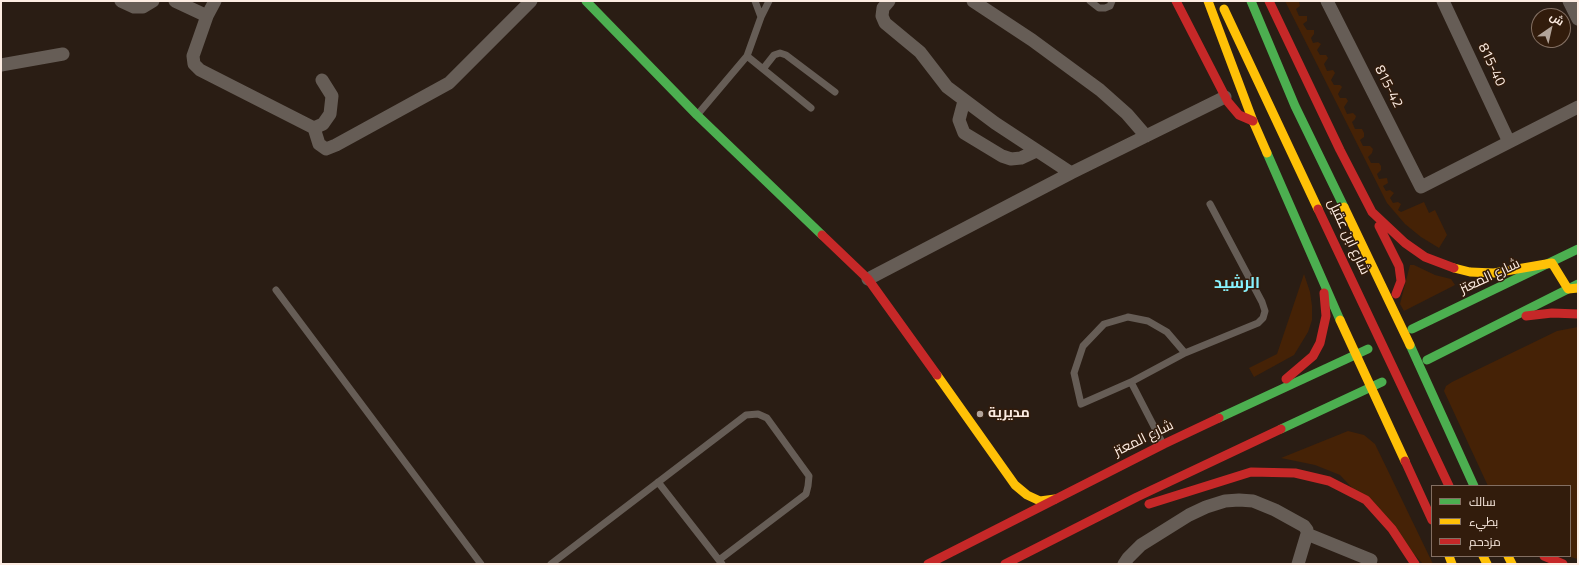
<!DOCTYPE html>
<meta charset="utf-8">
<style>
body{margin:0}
#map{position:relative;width:1579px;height:565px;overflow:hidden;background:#2a1d14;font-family:"Titillium Web",Cairo,sans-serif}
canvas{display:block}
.frame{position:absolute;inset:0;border:2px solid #fcece2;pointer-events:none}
.legend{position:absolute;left:1431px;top:485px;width:140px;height:72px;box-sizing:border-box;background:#321c0c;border:1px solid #836f62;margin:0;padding:5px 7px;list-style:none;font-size:12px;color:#fcece2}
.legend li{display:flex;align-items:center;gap:8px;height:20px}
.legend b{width:20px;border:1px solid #836f62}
.north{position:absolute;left:1531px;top:8px;width:40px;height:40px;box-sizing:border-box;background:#321c0c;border:1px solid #836f62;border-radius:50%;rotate:34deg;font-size:11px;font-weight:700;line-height:16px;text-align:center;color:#fcece2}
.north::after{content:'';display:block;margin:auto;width:14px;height:18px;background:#b2a49a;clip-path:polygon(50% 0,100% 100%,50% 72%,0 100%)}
</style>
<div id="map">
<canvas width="1579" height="565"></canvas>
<div class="frame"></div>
<ul class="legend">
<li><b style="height:5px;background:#4caf50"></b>سالك</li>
<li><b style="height:5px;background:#ffc107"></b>بطيء</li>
<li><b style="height:5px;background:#c62828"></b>مزدحم</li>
</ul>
<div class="north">ش</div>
</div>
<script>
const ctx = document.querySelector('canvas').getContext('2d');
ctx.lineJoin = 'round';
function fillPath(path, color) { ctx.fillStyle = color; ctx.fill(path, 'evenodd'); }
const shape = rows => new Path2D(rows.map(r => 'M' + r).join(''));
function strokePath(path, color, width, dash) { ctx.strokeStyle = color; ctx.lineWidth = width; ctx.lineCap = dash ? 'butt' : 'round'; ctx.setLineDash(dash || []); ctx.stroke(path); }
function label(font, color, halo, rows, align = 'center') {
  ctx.font = font + ' "Titillium Web",Cairo,sans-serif'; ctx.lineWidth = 3; ctx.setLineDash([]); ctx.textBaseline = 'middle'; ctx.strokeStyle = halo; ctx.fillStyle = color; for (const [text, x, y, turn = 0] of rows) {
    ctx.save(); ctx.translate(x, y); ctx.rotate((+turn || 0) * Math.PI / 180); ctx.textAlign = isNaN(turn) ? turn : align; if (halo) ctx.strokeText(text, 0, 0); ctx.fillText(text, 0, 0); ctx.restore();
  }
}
const green = shape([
 [1285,1,1299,2,1300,6,1296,9,1299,16,1307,16,1307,21,1303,24,1307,30,1314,30,1314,34,1311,38,1313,43,1318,42,1321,44,1317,50,1320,55,1326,55,1328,58,1324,64,1327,71,1333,70,1335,73,1331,80,1334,85,1340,85,1342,87,1338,94,1340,98,1346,98,1348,101,1344,107,1347,114,1353,113,1356,116,1355,119,1352,122,1355,129,1362,129,1364,133,1364,137,1360,140,1363,146,1370,146,1373,149,1372,153,1368,157,1371,163,1379,163,1381,166,1381,170,1377,174,1379,179,1387,178,1388,183,1383,186,1386,191,1390,190,1394,193,1390,198,1393,203,1398,202,1401,204,1398,210,1401,212,1424,202,1429,213,1435,210,1447,235,1439,248,1421,237,1405,224,1387,203],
 [1410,265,1414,265,1435,275,1451,279,1455,285,1404,311,1400,304],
 [1304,274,1310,292,1312,306,1312,320,1308,332,1294,355,1254,377,1249,368,1277,354],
 [1578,327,1578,559,1566,556,1570,556,1570,486,1488,486,1444,391,1446,386,1452,382,1557,331],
 [1348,431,1364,435,1375,444,1433,564,1423,564,1340,475,1315,465,1281,458]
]);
const lane = shape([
 [1090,1,1099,8,1105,8,1110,6,1112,1],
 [761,17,769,1],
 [747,56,811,108],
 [763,69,774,55,780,53,786,55,835,92],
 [698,114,747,56,761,17,755,1],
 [276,290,481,564],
 [1128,317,1148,321,1167,332,1185,353,1131,382,1081,404,1074,373,1083,346,1104,324,1128,317],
 [1185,353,1258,323,1263,318,1265,311,1262,302,1210,204],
 [1131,382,1162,442],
 [658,482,722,564],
 [551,564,746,415,758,414,767,418,809,476,808,486,806,494,719,560]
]);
const street = shape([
 [121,1,134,7,143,7,153,1],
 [175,1,207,16],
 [215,1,207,16,193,56,194,64,200,70,314,128,323,124,330,114,332,96,322,80],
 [889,1,883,8,882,16,885,23,920,52,947,87,995,123,1071,173],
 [973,1,1032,40,1100,90,1127,114,1146,136],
 [1327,1,1421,187,1578,107],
 [1443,1,1509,142],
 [1569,1,1578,19],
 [1,65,63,54],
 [964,101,959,120,964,133,1002,156,1011,159,1021,158,1036,151],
 [314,128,319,144,326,149,336,145,449,83,531,1],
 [868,279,1071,173,1225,97],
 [1307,534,1371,560],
 [1124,564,1128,558,1141,545,1189,515,1206,507,1225,501,1239,500,1253,501,1275,510,1304,526,1307,530,1307,534,1298,564]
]);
const fast = shape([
 [586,1,697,115,822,235],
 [1251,1,1295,106,1344,207],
 [1267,153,1340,320],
 [1412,329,1578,249],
 [1410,345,1474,486],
 [1427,360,1578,284],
 [1219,418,1368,349],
 [1281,429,1382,382]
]);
const slow = shape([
 [1208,1,1253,121,1267,153],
 [1224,9,1318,209],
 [1344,207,1410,345],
 [1454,268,1470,272,1494,273,1552,263,1568,289,1578,288],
 [1340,320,1405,461],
 [937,375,1015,485,1027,495,1040,501,1055,499],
 [1449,556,1452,564],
 [1483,556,1487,564],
 [1508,556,1512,564]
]);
const jam = shape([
 [1176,1,1228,102,1239,115,1253,121],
 [1269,1,1340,150,1372,212,1405,243,1425,257,1454,268],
 [1318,209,1449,486],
 [1379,226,1399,266,1401,281,1396,294],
 [822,235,868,279,937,375],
 [1526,316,1552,313,1578,314],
 [1286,379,1313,356,1320,343,1326,316,1324,293],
 [1405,461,1432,520],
 [1149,504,1251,472,1295,473,1329,481,1366,500,1392,529,1415,564],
 [1544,556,1563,564],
 [928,564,1164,444,1219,418],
 [1005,564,1137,497,1281,429]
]);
const markers = [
 [980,414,4,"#b2a49a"]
];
const streetNames = [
 ["815-40",1491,65,65],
 ["815-42",1388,87,63],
 ["شارع ابن عقيل",1348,237,65],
 ["شارع المعتز",1490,277,-25],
 ["شارع المعتز",1144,439,-26]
];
const poiNames = [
 ["مديرية",988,414]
];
const quarterNames = [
 ["الرشيد",1237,284]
];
fillPath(green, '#452206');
strokePath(lane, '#665d56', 7);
strokePath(street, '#665d56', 13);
strokePath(fast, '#4caf50', 9);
strokePath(slow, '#ffc107', 9);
strokePath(jam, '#c62828', 9);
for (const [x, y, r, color] of markers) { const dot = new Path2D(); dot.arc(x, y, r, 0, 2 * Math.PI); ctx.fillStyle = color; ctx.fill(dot); strokePath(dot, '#321c0c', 1.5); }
label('14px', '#fcece2', '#321c0c', streetNames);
label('bold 14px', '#fcece2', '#321c0c', poiNames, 'left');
label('bold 16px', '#87f1fd', '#321c0c', quarterNames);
</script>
